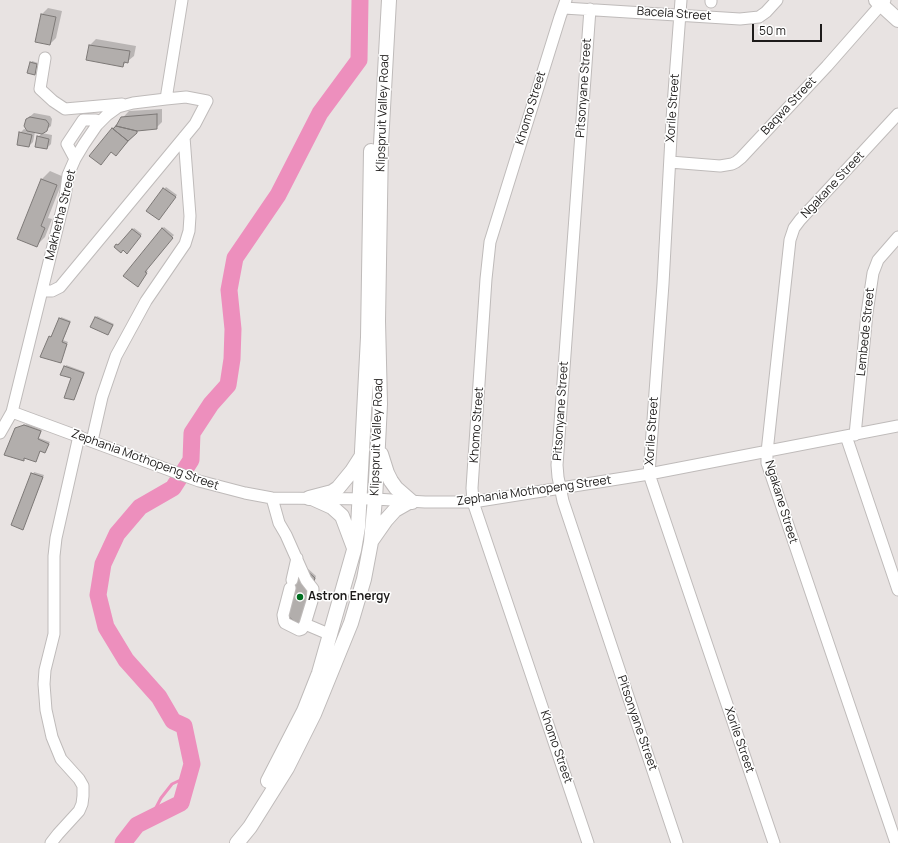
<!DOCTYPE html>
<style>
body{margin:0}
#map{position:relative;width:898px;height:843px;overflow:hidden;background:#e8e3e2;font-family:Manrope,sans-serif}
canvas{display:block}
.scale{position:absolute;left:752px;top:24px;width:70px;height:18px;box-sizing:border-box;border:2px solid #1d1b1a;border-top:0;padding-left:5px;font-size:12px;line-height:14px;white-space:nowrap;color:#1d1b1a;-webkit-text-stroke:3px #fff;paint-order:stroke}
</style>
<div id="map">
<canvas width="898" height="843"></canvas>
<div class="scale">50 m</div>
</div>
<script>
const ctx = document.querySelector('canvas').getContext('2d');
ctx.lineJoin = 'round';
function fillPath(path, color) { ctx.fillStyle = color; ctx.fill(path, 'evenodd'); }
const shape = rows => new Path2D(rows.map(r => 'M' + r).join(''));
function strokePath(path, color, width, dash) { ctx.strokeStyle = color; ctx.lineWidth = width; ctx.lineCap = dash ? 'butt' : 'round'; ctx.setLineDash(dash || []); ctx.stroke(path); }
function label(font, color, halo, rows, align = 'center') {
  ctx.font = font + ' Manrope,sans-serif'; ctx.lineWidth = 3; ctx.setLineDash([]); ctx.textBaseline = 'middle'; ctx.strokeStyle = halo; ctx.fillStyle = color; for (const [text, x, y, turn = 0] of rows) {
    ctx.save(); ctx.translate(x, y); ctx.rotate((+turn || 0) * Math.PI / 180); ctx.textAlign = isNaN(turn) ? turn : align; if (halo) ctx.strokeText(text, 0, 0); ctx.fillText(text, 0, 0); ctx.restore();
  }
}
const shadow = shape([
 [48,8,62,11,56,38,50,44,42,14],
 [96,39,136,46,134,56,123,65,88,60,90,45],
 [32,61,38,63,36,72,35,74,31,63],
 [162,109,162,122,156,128,139,130,116,155,112,151,101,164,112,129,129,111],
 [34,113,50,116,52,119,51,126,42,133,52,135,51,144,47,148,38,137,42,133,35,132,33,142,29,146,20,133,24,129,27,130,26,120],
 [50,171,64,177,48,218,52,219,45,237,37,245,42,179],
 [166,187,177,195,160,217,147,210],
 [164,227,174,235,145,270,148,271,139,284,162,229],
 [134,228,142,234,127,252,123,249,115,247,119,243,121,244],
 [97,316,114,324,108,334,96,317],
 [61,317,71,321,63,340,68,342,60,362,49,337,53,335],
 [66,365,85,372,74,399,72,378,65,367],
 [27,424,42,430,39,438,50,442,45,452,41,450,35,461,25,458,23,460,15,429],
 [34,472,44,475,23,529,12,525],
 [305,566,316,576,303,620]
]);
const stream = shape([
 [150,819,161,798,172,784,189,776]
]);
const river = shape([
 [123,843,137,825,181,803,192,764,184,726,173,721,159,697,126,660,106,627,98,595,103,564,117,534,140,507,173,488,191,460,192,433,211,404,228,385,232,359,233,329,229,290,235,258,278,195,320,113,359,60,360,0]
]);
const building = shape([
 [41,14,56,17,50,45,35,42,41,14],
 [89,45,130,51,128,63,124,62,123,67,86,60,89,45],
 [30,62,37,64,35,75,27,73,30,62],
 [157,114,157,129,137,131,116,126,121,117,157,114],
 [30,117,46,120,49,124,47,131,42,134,27,131,24,126,26,119,30,117],
 [116,126,137,131,137,133,128,141,113,129,116,126],
 [112,128,128,141,116,156,111,152,101,165,89,156,112,128],
 [19,132,32,135,29,147,17,145,19,132],
 [37,136,49,139,47,149,35,147,37,136],
 [41,179,57,185,41,226,45,228,37,247,17,239,41,179],
 [163,188,176,197,159,220,146,211,163,188],
 [162,228,173,238,145,272,147,273,138,287,123,276,162,228],
 [132,229,141,236,127,254,123,250,121,253,114,247,116,244,118,245,132,229],
 [95,317,113,325,108,335,90,327,95,317],
 [59,318,70,322,62,342,67,344,61,363,40,357,49,336,51,337,59,318],
 [64,366,84,373,74,400,64,398,71,378,60,375,64,366],
 [24,425,41,431,38,439,49,444,45,453,40,451,36,462,24,458,24,461,4,455,15,428,24,425],
 [31,473,43,477,23,530,11,525,31,473],
 [303,567,315,578,302,623,299,626,287,615,289,577,303,567]
]);
const minor = shape([
 [566,0,560,17,490,242,486,279,472,488,473,502,588,843],
 [681,0,672,119,663,284,649,474,774,843],
 [711,0,711,2],
 [564,8,740,19,759,17,766,12,777,0],
 [590,9,557,465,558,477,563,501,677,843],
 [45,58,40,89,53,101,65,109,122,104],
 [75,159,67,144,83,120,96,120,100,122],
 [670,162,720,166,732,164,736,162,741,158,827,66,885,0],
 [42,291,52,291,60,287,195,124,207,101,186,97,166,99],
 [12,412,199,481,245,493,272,498,375,499,425,502,473,502,649,474,898,426],
 [0,433,12,412,65,197,68,175,75,159,84,144,97,125,107,115,118,107,133,103,166,99,182,0],
 [855,435,867,313,873,273,878,260,898,237],
 [846,436,898,590],
 [92,441,102,397,116,356,146,301,185,244,189,231,190,216,184,137],
 [272,498,279,523,286,535,306,580,313,589,312,601,305,624,331,635],
 [292,580,297,558],
 [290,588,283,615,284,621,285,623,299,630,302,629,305,624],
 [51,843,58,834,79,811,82,804,83,796,83,786,79,779,61,759,52,737,46,710,44,684,45,670,54,634,54,556,56,538,79,436],
 [896,843,767,463,767,452,790,240,794,228,800,220,898,114]
]);
const major = shape([
 [876,0,898,20],
 [381,454,387,473,391,481,396,488,412,502],
 [309,498,332,492,338,488,352,471,361,457],
 [312,498,332,507,342,516,354,548],
 [372,540,386,520,395,510,409,502],
 [268,781,304,711,319,673,354,550,358,527,368,337,371,151],
 [237,843,250,827,287,768,314,714,351,623,364,579,371,542,375,499,378,444,380,404,378,321,381,144,389,0]
]);
const markers = [
 [300,597,4,"#006f21"]
];
const streetNames = [
 ["Bacela Street",674,14,4],
 ["Pitsonyane Street",584,88,-86],
 ["Baqwa Street",789,106,-47],
 ["Khomo Street",531,108,-73],
 ["Xorile Street",673,108,-86],
 ["Klipspruit Valley Road",383,113,-88],
 ["Ngakane Street",833,185,-47],
 ["Makhetha Street",61,215,-76],
 ["Lembede Street",866,332,-84],
 ["Pitsonyane Street",561,411,-86],
 ["Khomo Street",477,425,-86],
 ["Xorile Street",652,431,-86],
 ["Klipspruit Valley Road",377,437,-88],
 ["Zephania Mothopeng Street",145,460,20],
 ["Zephania Mothopeng Street",534,491,-8],
 ["Ngakane Street",781,502,73],
 ["Pitsonyane Street",637,723,71],
 ["Xorile Street",739,740,71],
 ["Khomo Street",556,747,71]
];
const poiNames = [
 ["Astron Energy",308,597]
];
fillPath(shadow, '#0003');
strokePath(stream, '#ed8fbd', 3);
strokePath(river, '#ed8fbd', 17);
fillPath(building, '#b2aeac');
strokePath(building, '#7d7977', 1);
strokePath(minor, '#bfbbba', 13);
strokePath(major, '#bfbbba', 16);
strokePath(minor, '#fff', 11);
strokePath(major, '#fff', 14);
for (const [x, y, r, color] of markers) { const dot = new Path2D(); dot.arc(x, y, r, 0, 2 * Math.PI); ctx.fillStyle = color; ctx.fill(dot); strokePath(dot, '#fff', 1.5); }
label('12px', '#1d1b1a', '#fff', streetNames);
label('bold 12px', '#1d1b1a', '#fff', poiNames, 'left');
</script>
